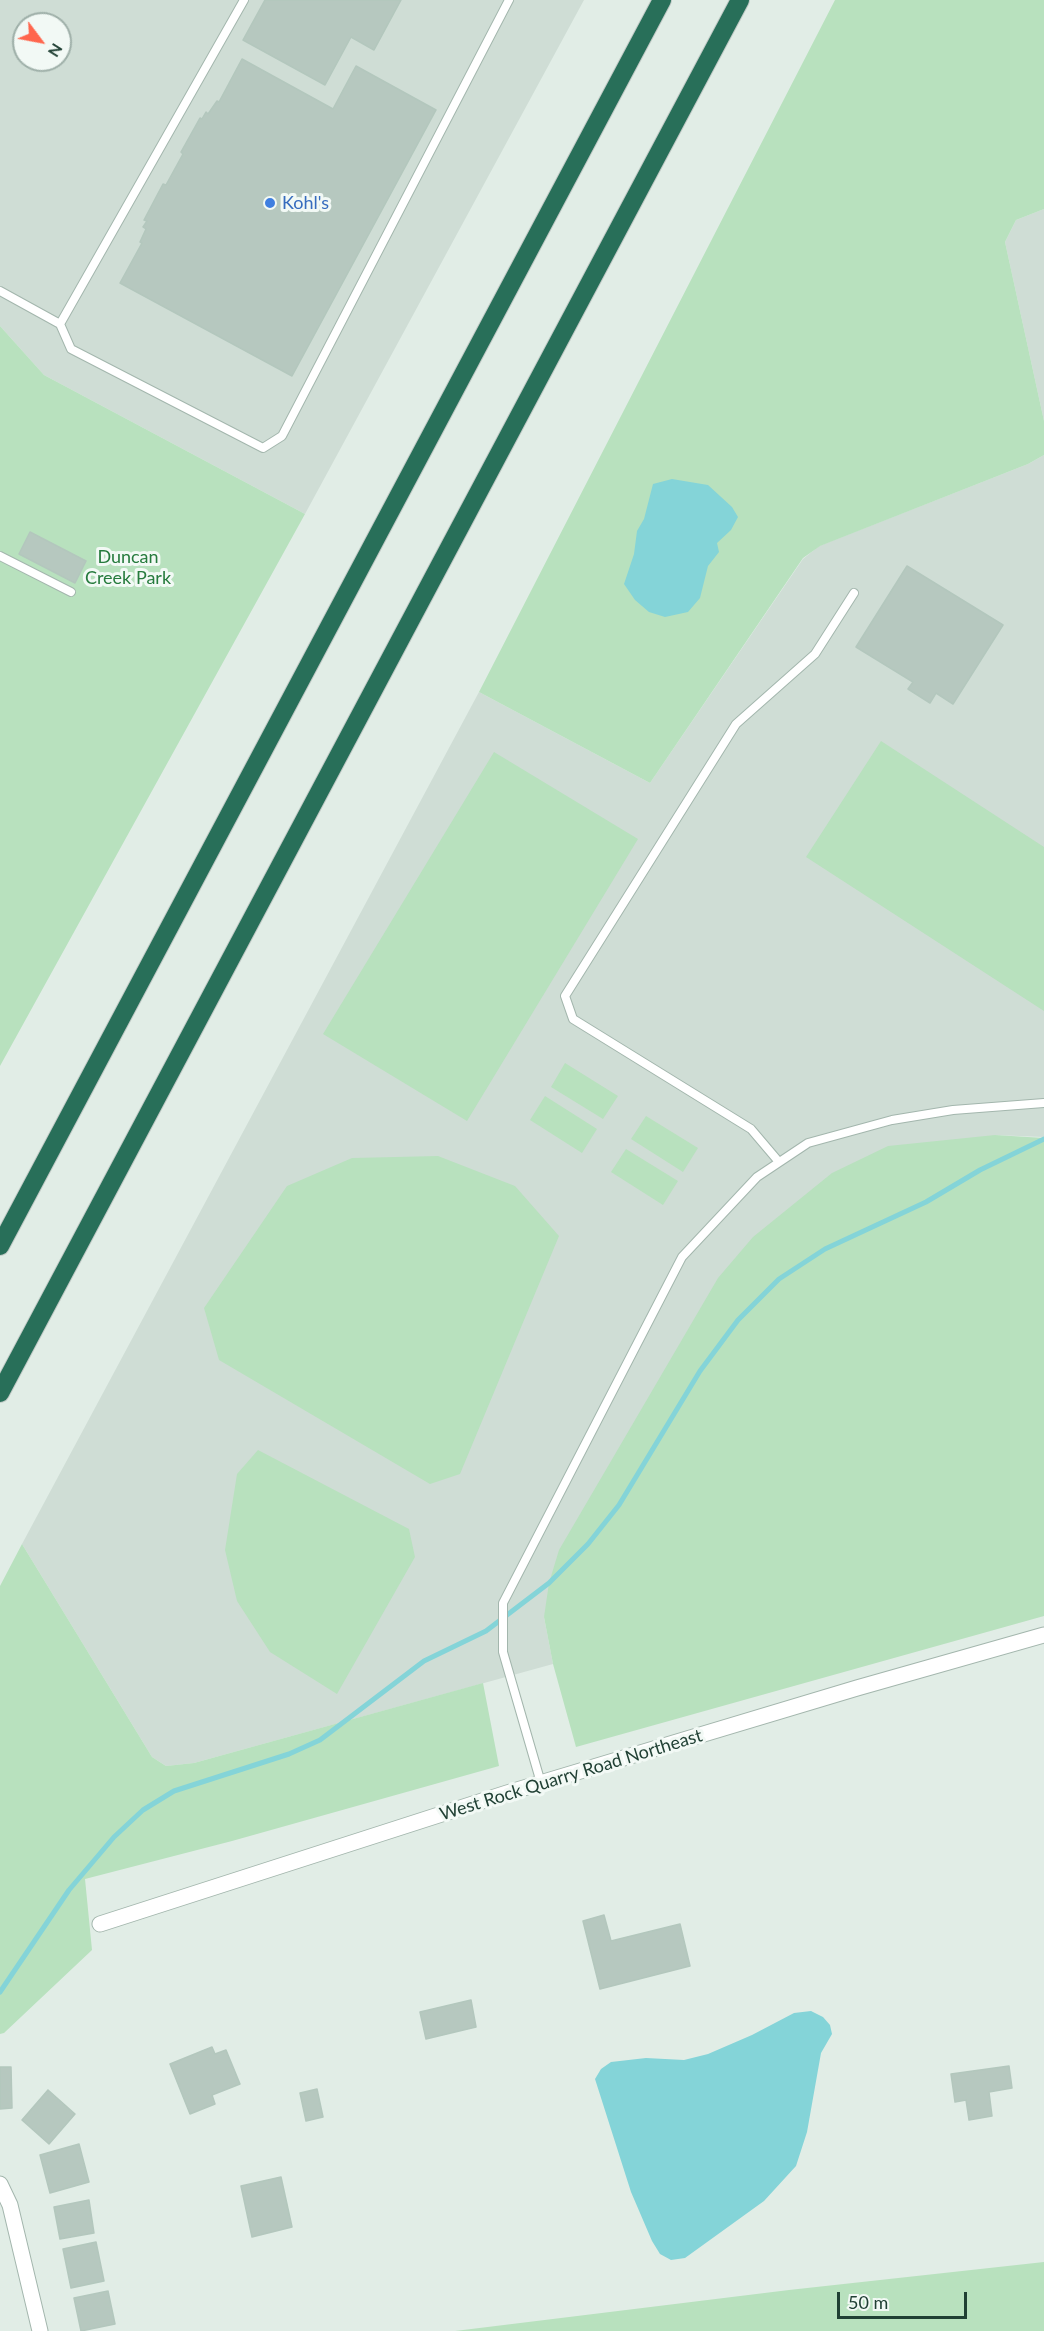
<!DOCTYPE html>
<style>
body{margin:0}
#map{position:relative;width:1044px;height:2331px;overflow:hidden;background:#e1ede6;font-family:Lato,sans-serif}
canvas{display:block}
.north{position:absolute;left:12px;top:12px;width:60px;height:60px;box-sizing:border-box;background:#f2f9f5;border:2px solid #9eafa8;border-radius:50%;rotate:122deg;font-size:16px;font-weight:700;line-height:24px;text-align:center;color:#204034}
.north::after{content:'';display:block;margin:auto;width:21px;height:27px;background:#ff664d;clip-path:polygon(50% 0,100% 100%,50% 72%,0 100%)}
.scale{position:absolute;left:837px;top:2292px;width:130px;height:27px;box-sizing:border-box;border:3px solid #204034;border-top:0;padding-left:8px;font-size:18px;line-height:21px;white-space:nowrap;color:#204034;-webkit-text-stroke:4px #f2f9f5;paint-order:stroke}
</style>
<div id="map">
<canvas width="1044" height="2331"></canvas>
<div class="north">N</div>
<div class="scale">50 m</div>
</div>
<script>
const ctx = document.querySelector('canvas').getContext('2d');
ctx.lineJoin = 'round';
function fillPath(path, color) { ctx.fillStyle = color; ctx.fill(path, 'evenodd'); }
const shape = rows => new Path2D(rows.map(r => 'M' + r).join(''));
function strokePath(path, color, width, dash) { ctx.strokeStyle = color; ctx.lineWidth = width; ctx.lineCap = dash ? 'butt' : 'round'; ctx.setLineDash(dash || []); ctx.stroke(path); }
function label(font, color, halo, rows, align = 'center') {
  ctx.font = font + ' Lato,sans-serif'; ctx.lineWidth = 6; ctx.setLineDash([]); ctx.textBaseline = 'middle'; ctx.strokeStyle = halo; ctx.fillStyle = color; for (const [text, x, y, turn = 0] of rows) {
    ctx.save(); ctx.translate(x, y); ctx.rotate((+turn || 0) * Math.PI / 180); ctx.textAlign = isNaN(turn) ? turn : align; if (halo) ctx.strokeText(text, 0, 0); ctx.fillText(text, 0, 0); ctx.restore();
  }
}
const built = shape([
 [0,0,584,0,305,514,44,375,0,326],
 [24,24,60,24,60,60,24,60],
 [1044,209,1044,421,1005,242,1016,220],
 [1044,455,1044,1137,995,1135,544,1617,553,1664,194,1763,166,1766,152,1757,22,1544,479,692,650,783,803,559,819,546,1028,464]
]);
const green = shape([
 [835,0,1044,0,1044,209,1016,220,1005,242,1044,421,1044,455,1028,464,820,546,803,558,650,783,479,692],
 [0,326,44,375,305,514,0,1066],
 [881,741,1044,847,1044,1011,806,857],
 [494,752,638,839,467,1121,323,1034],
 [565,1063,618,1096,603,1119,551,1087],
 [545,1096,597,1129,582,1153,530,1120],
 [646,1116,698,1148,683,1172,631,1139],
 [995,1135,1044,1138,1044,1616,576,1747,553,1664,544,1617,549,1583,559,1550,718,1278,753,1237,832,1173,888,1146],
 [626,1149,678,1181,663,1205,611,1172],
 [438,1156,515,1186,559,1236,460,1474,430,1484,219,1360,204,1308,287,1186,352,1158],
 [258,1450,409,1529,415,1557,337,1694,270,1652,237,1601,225,1550,237,1474],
 [22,1544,152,1757,166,1766,194,1763,483,1683,499,1766,232,1841,85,1879,92,1950,4,2033,0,2034,0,1586],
 [1044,2262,1044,2331,455,2331,789,2290]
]);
const water = shape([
 [672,479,708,485,732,507,738,517,731,530,717,543,719,552,708,566,700,598,688,612,665,617,649,612,635,600,624,584,634,554,637,531,644,519,653,484],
 [811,2011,823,2017,830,2025,832,2034,821,2053,807,2132,796,2166,764,2201,685,2258,671,2260,660,2254,652,2241,631,2192,595,2079,601,2069,611,2062,646,2058,684,2060,708,2054,752,2035,794,2013]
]);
const stream = shape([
 [0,1992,69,1890,114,1837,143,1810,174,1791,289,1754,320,1740,424,1661,486,1631,549,1583,588,1544,619,1505,700,1371,738,1320,779,1279,825,1249,926,1202,980,1170,1044,1139]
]);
const building = shape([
 [265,0,401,0,374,50,351,37,325,85,243,40,265,0],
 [242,59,333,109,356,66,436,110,292,376,120,283,142,243,140,242,146,229,143,227,147,221,144,220,163,184,166,185,183,154,181,152,200,118,202,119,206,112,208,114,217,101,219,102,242,59],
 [30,532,86,561,75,583,19,554,30,532],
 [907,566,1003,625,953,704,936,693,930,703,908,689,913,682,856,647,907,566],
 [604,1915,611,1941,680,1924,690,1966,600,1989,583,1921,604,1915],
 [471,2000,476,2027,426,2039,420,2012,471,2000],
 [212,2047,215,2054,226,2050,240,2084,212,2095,215,2104,190,2114,170,2064,212,2047],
 [1009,2066,1012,2088,989,2092,992,2116,969,2120,966,2100,955,2102,951,2074,1009,2066],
 [0,2067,11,2067,12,2108,0,2109,0,2067],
 [317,2089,323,2117,306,2121,300,2093,317,2089],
 [48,2090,75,2114,49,2144,22,2120,48,2090],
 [79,2144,89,2182,50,2193,40,2155,79,2144],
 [281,2177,292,2227,252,2237,241,2186,281,2177],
 [89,2200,94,2233,60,2239,54,2207,89,2200],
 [96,2242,104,2281,71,2288,63,2249,96,2242],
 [108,2291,115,2324,81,2331,74,2298,108,2291]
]);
const lane = shape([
 [0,291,60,324,71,349,263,448,282,436,509,0],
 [60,324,244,0],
 [0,556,71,592],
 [779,1162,751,1129,573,1019,565,996,736,724,815,654,854,593],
 [541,1783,503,1652,503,1603,682,1257,757,1177,808,1143,892,1120,953,1110,1044,1103]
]);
const street = shape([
 [100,1924,507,1793,857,1688,1044,1635],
 [0,2184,10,2205,40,2331]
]);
const highway = shape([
 [0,1246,662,0],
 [0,1393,740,0]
]);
const markers = [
 [270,203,6,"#3f7fe0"]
];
const shopNames = [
 ["Kohl's",282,203]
];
const parkNames = [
 ["Duncan",128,557],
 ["Creek Park",128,578]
];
const streetNames = [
 ["West Rock Quarry Road Northeast",571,1775,-17]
];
fillPath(built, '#cfddd5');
fillPath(green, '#b8e1be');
fillPath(water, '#84d4d8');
strokePath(stream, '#84d4d8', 5);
fillPath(building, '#b6c8bf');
strokePath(building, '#b3c7bd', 1.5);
strokePath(lane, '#a3b6ad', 10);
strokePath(street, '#a3b6ad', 17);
strokePath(highway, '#c1cac6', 20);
strokePath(lane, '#fff', 8);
strokePath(street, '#fff', 15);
strokePath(highway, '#286f59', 18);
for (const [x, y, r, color] of markers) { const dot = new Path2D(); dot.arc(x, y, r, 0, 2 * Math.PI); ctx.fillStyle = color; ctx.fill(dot); strokePath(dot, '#f2f9f5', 2); }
label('18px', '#366cbe', '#f2f9f5', shopNames, 'left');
label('18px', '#267b3d', '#f2f9f5', parkNames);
label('18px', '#204034', '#f2f9f5', streetNames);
</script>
